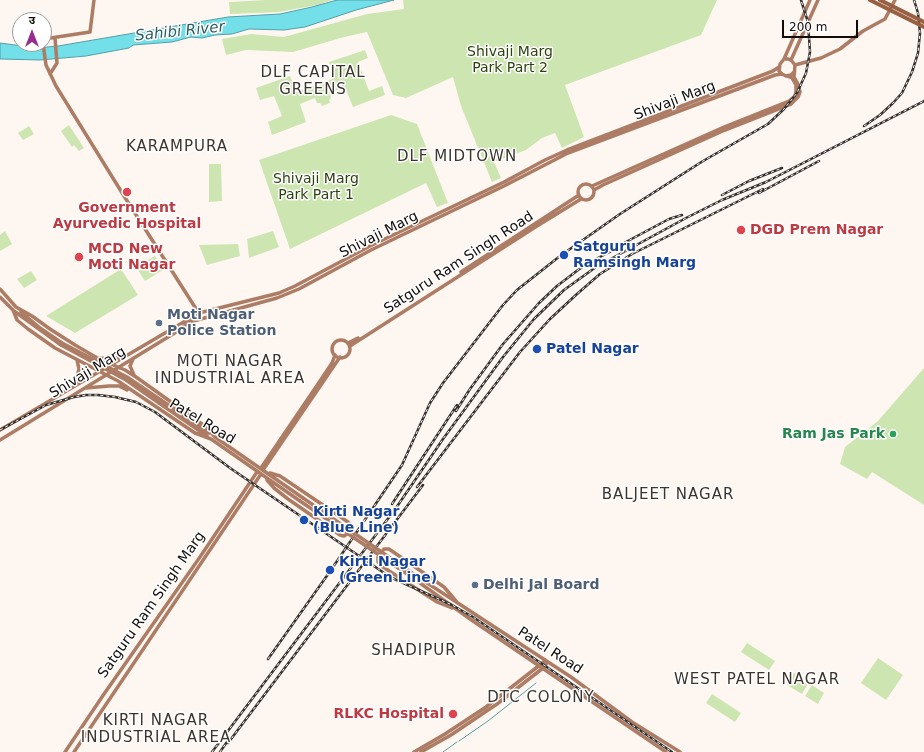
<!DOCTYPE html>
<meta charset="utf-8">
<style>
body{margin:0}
#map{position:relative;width:924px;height:752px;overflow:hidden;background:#fef6f0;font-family:"DejaVu Sans","Noto Sans Devanagari",sans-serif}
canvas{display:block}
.north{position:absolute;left:12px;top:12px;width:40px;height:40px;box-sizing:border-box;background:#fff;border:1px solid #9f9e9d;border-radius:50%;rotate:0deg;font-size:11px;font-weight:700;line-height:16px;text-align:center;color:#0f0c0a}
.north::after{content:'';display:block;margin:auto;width:14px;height:18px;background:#972d8f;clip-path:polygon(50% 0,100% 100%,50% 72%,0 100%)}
.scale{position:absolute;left:782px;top:20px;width:76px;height:18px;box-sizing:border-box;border:2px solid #0f0c0a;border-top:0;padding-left:5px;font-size:12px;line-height:14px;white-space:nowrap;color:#0f0c0a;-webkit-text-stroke:3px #fff;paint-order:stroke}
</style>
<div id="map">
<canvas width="924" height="752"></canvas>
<div class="north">उ</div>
<div class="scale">200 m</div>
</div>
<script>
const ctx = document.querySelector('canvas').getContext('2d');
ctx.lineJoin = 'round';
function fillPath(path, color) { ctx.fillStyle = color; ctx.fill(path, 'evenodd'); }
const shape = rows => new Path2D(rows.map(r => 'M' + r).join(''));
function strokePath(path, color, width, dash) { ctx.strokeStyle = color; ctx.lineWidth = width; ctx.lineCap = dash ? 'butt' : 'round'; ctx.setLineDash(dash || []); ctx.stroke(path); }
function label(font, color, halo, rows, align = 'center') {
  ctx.font = font + ' "DejaVu Sans",sans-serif'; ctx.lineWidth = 3; ctx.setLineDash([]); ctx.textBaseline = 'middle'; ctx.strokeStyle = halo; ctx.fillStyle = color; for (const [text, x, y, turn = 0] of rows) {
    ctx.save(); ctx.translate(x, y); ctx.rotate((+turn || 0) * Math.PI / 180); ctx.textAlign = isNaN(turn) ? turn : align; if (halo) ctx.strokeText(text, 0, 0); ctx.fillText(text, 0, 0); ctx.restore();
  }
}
const green = shape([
 [266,0,332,0,317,5,279,12,230,14,229,2],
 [403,0,717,0,701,35,565,85,584,137,562,148,555,133,542,138,526,150,494,162,501,178,492,182,461,106,453,77,406,98,393,95,367,32,344,37,293,52,246,50,226,55,222,39,251,34,284,37,367,14,404,9],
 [365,50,368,58,358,62,369,91,382,86,385,95,353,107,345,87,330,93,331,98,329,100,330,103,322,106,320,103,317,103,315,98,300,104,306,122,272,135,268,122,282,116,274,96,260,100,256,88,290,76,296,92,335,78,329,62],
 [391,115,417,124,448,203,437,207,426,183,290,249,259,160],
 [69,125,84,148,79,151,74,145,72,147,61,131],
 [29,126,34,134,23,140,18,133],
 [209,164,221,164,222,201,209,202],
 [5,231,12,244,0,251,0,235],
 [273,231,279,247,249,258,247,239],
 [238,244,240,256,207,265,199,245],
 [155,256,163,270,145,281,136,267],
 [121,269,138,295,75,333,46,316],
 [31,271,37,280,24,288,17,279],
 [924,368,924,505,872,472,867,479,840,464,845,447,878,421],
 [747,643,775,661,769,670,741,652],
 [878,658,903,675,886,700,861,683],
 [794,673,809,682,802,694,787,685],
 [812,685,824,693,818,704,805,696],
 [712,694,741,713,735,722,706,703]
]);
const water = shape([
 [337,0,394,0,356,10,305,27,284,30,249,29,232,34,215,35,202,38,191,37,172,42,133,45,129,48,86,56,40,60,0,59,0,43,38,48,58,46,228,17,280,14,312,7,337,0]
]);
const stream = shape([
 [459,741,488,721,536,683],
 [443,752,457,742]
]);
const secondary = shape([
 [44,39,90,32,94,0],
 [43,44,46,65,56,86,124,196,200,315],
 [784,59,810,0],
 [791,60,818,0],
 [795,65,821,58,840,49,863,31,885,19,895,0],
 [50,74,57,63,55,38],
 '578 192a8 8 0 1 1 16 0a8 8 0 1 1-16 0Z',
 [592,186,724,127,789,101,795,96,796,91,796,85,792,78,787,76],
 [594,190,603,185,725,130,791,104,798,97,800,92,798,84,794,77,795,65,791,60,788,59,784,59,780,64,779,71,782,74,786,76,791,75,794,72],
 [461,272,579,195],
 [0,289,16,307,32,316,50,329,75,345,99,359,125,370,136,377,202,424,215,437,303,498],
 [0,297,13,310,17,320,28,329,55,348,118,381,195,433,211,439,300,501],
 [14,311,61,345],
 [21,312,40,328,62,343],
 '332 349a9 9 0 1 1 18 0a9 9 0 1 1-18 0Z',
 [348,343,358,338],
 [350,346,537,226,581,199],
 [100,358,112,359,123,357],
 [133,359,130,366,134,375],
 [75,386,79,369,77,360],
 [86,388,109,386,119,386,127,390],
 [161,400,209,433],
 [159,403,207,436],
 [0,430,199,313,279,293,295,286,370,246,504,182,545,160,567,150,773,71,779,67],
 [0,440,173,334,190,322,277,298,299,289,371,250,504,186,568,153,775,75,782,74],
 [261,468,320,381,332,363,335,355],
 [263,470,340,357],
 [267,480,274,488,288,499,340,535,344,536,350,532,351,526,348,522,280,476,270,473],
 [415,575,571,677,632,722,680,752],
 [413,578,470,619,666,752],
 [452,608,437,602,383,567,378,562,378,557,384,549,389,549,444,587,456,601],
 [65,752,104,694,200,557,257,472],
 [74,752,261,474],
 [414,752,445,734,486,707,545,661],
 [421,752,451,735,497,704,543,668,547,663]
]);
const rail = shape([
 [864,126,880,115,893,103,902,93,912,72,918,53,920,33,918,13,914,0],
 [759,193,819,161],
 [722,195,749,181,782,168],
 [624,243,669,219,682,215],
 [456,411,470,389,503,344,539,303,557,286,578,270,594,260,629,242],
 [0,430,46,405,74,397,86,395,98,395,115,397,136,402,155,412,230,468,390,577,452,605,473,617,672,752],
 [417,487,520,352,550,319,577,294,600,274,632,254,763,189],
 [392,504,457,405],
 [268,659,331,570,402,465,430,403,443,383,503,305,517,290,560,256,620,214,703,161,768,124,784,109,797,93,806,73,810,52,808,22,801,0],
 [228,743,423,485],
 [212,752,396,508,443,439,503,357,534,319,564,290,596,267,686,218,722,200,766,182,924,101],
 [220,752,229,739]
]);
const secondaryBridge = shape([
 [62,343,127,377,161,400],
 [61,345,126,380,159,403],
 [303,498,415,575],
 [300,501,413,578]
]);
const primaryBridge = shape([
 [870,0,924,27],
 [880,0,924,22]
]);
const markers = [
 [127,192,5,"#e0444e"],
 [741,230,5,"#e0444e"],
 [564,255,5,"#1a4fb4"],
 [79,257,5,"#e0444e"],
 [159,323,4,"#5c6f8a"],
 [537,349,5,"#1a4fb4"],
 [893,434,4,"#2e9e5b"],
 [304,520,5,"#1a4fb4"],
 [330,570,5,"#1a4fb4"],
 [475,585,4,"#5c6f8a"],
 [453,714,5,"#e0444e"]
];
const parkNames = [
 ["Shivaji Marg",510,52],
 ["Park Part 2",510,68],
 ["Shivaji Marg",316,179],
 ["Park Part 1",316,195]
];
const streetNames = [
 ["Shivaji Marg",675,101,-21],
 ["Shivaji Marg",379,235,-27],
 ["Satguru Ram Singh Road",459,263,-33],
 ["Shivaji Marg",88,373,-31],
 ["Patel Road",202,422,31],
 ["Satguru Ram Singh Marg",152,605,-55],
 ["Patel Road",550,651,33]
];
const healthNames = [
 ["Government",127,208,"center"],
 ["Ayurvedic Hospital",127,224,"center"],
 ["DGD Prem Nagar",750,230],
 ["MCD New",88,249],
 ["Moti Nagar",88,265],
 ["RLKC Hospital",444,714,"right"]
];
const transitNames = [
 ["Satguru",573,247],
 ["Ramsingh Marg",573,263],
 ["Patel Nagar",546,349],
 ["Kirti Nagar",313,512],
 ["(Blue Line)",313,528],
 ["Kirti Nagar",339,562],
 ["(Green Line)",339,578]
];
const serviceNames = [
 ["Moti Nagar",167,315],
 ["Police Station",167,331],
 ["Delhi Jal Board",483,585]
];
const leisureNames = [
 ["Ram Jas Park",885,434]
];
const waterNames = [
 ["Sahibi River",180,32,-6]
];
const neighbourhoodNames = [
 ["DLF CAPITAL",313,73],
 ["GREENS",313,90],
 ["KARAMPURA",177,147],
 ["DLF MIDTOWN",457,157],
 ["MOTI NAGAR",230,362],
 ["INDUSTRIAL AREA",230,379],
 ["BALJEET NAGAR",668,495],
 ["SHADIPUR",414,651],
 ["WEST PATEL NAGAR",757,680],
 ["DTC COLONY",541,698],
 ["KIRTI NAGAR",156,721],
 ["INDUSTRIAL AREA",156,738]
];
fillPath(green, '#cde6b1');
fillPath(water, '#72dfe9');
strokePath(water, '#54a0a6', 1);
strokePath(stream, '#54a0a6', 1);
strokePath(secondary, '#ac7c65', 3.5);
strokePath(rail, '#34302d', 2.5);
strokePath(rail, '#fff', 1, [3]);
strokePath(secondaryBridge, '#ac7c65', 3.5);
strokePath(primaryBridge, '#985f42', 4);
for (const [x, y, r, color] of markers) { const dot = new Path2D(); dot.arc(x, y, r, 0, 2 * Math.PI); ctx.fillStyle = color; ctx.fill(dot); strokePath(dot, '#fff', 1.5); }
label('14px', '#2d410f', '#fff', parkNames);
label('14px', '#0f0c0a', '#fff', streetNames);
label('bold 14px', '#be3a42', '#fff', healthNames, 'left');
label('bold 14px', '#164399', '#fff', transitNames, 'left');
label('bold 14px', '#4e5e75', '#fff', serviceNames, 'left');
label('bold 14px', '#27864d', '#fff', leisureNames, 'right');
label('italic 15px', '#2c5c61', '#fff', waterNames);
ctx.letterSpacing = '1px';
label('15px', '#3c342f', '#fff', neighbourhoodNames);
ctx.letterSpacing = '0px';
</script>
